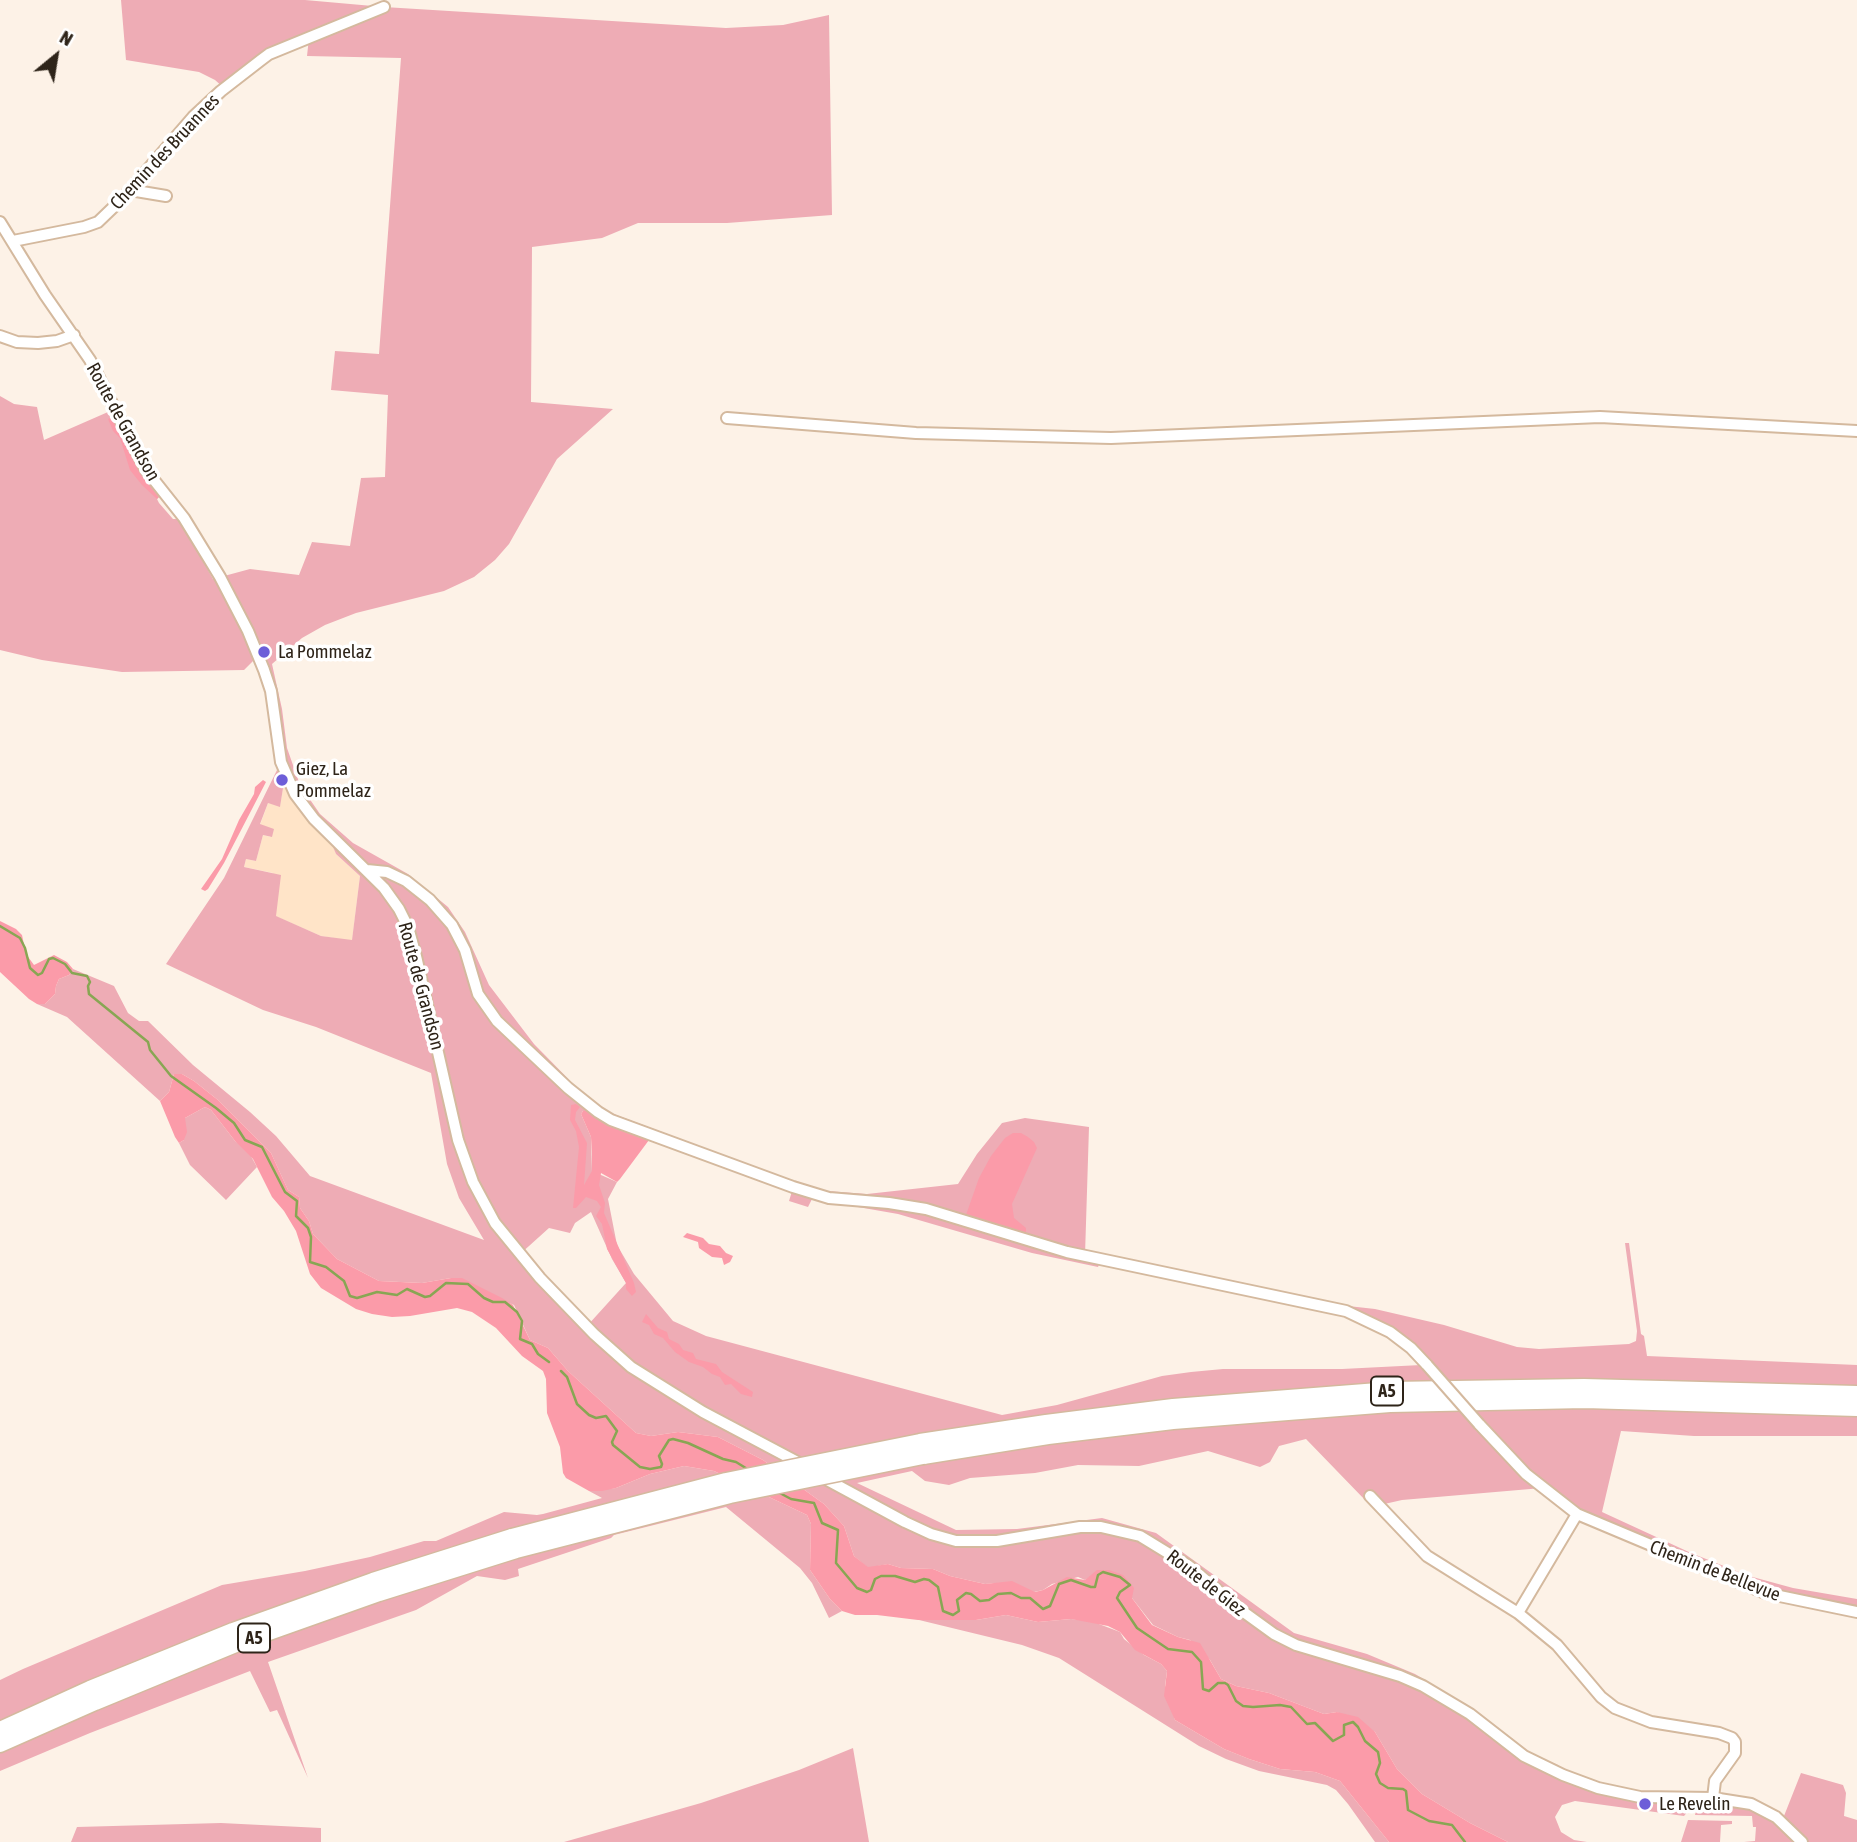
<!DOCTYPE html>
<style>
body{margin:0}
#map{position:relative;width:1857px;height:1842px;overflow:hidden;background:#fdf2e7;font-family:"Asap Condensed",sans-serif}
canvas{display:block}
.north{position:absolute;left:21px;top:21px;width:70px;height:70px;-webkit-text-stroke:5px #fff;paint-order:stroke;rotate:30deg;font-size:19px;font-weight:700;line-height:28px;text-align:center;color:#2e2419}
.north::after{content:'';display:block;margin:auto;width:24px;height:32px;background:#2e2419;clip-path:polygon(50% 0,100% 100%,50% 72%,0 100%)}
</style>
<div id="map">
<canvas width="1857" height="1842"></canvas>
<div class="north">N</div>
</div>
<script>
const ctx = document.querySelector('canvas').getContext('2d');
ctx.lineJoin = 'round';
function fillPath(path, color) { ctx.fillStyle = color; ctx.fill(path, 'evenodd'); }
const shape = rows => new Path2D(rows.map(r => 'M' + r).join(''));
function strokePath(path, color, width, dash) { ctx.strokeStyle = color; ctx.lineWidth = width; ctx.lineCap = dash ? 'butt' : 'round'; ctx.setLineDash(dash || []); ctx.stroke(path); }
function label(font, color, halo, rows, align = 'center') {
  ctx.font = font + ' "Asap Condensed",sans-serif'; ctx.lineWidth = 7; ctx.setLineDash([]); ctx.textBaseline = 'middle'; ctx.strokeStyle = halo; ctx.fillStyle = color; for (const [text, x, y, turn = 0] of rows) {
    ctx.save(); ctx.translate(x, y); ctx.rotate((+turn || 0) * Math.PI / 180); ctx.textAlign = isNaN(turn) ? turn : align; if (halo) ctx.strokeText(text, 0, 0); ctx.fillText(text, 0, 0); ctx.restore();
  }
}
const built = shape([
 [281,762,330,834,336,854,360,876,352,941,321,936,275,916,273,873,244,867,246,859,256,861,263,835,271,837,260,825,268,803,280,806,284,782,277,770]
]);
const green = shape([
 [121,0,305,0,384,7,726,28,783,25,829,15,832,215,727,223,638,223,602,238,532,247,531,402,613,409,557,459,509,544,495,560,474,577,444,591,356,613,325,625,302,638,272,664,282,709,287,748,300,785,320,814,353,843,408,874,448,907,465,932,489,985,534,1044,589,1100,611,1113,796,1182,827,1191,867,1194,958,1184,977,1154,1002,1123,1025,1118,1089,1127,1085,1255,1101,1260,1098,1267,1032,1253,898,1214,812,1199,808,1207,789,1201,793,1188,641,1137,583,1111,581,1114,591,1137,592,1171,617,1182,608,1199,617,1245,634,1274,673,1321,706,1336,1002,1415,1057,1405,1162,1376,1191,1372,1223,1369,1342,1369,1421,1365,1411,1348,1330,1307,1348,1306,1375,1309,1444,1325,1517,1347,1539,1349,1629,1344,1636,1341,1637,1331,1625,1243,1629,1243,1641,1334,1644,1336,1647,1356,1857,1365,1857,1436,1694,1436,1621,1431,1602,1512,1691,1553,1749,1576,1793,1588,1857,1599,1857,1612,1783,1598,1577,1514,1542,1488,1402,1500,1380,1505,1366,1501,1306,1439,1279,1446,1270,1462,1260,1467,1208,1451,1139,1466,1078,1465,1035,1473,970,1478,949,1485,925,1481,912,1471,857,1483,956,1530,1017,1529,1102,1518,1156,1533,1294,1633,1367,1654,1415,1674,1474,1709,1532,1754,1558,1765,1563,1780,1626,1796,1691,1798,1689,1810,1684,1816,1575,1801,1562,1805,1555,1817,1561,1832,1574,1840,1587,1842,1508,1842,1470,1823,1422,1794,1397,1769,1375,1732,1337,1712,1324,1714,1269,1693,1236,1686,1221,1679,1210,1660,1190,1640,1178,1637,1153,1625,1132,1598,1090,1577,1085,1580,1078,1577,1052,1584,1043,1590,1034,1592,997,1583,985,1584,950,1576,933,1569,901,1568,888,1564,868,1568,854,1556,844,1526,824,1504,763,1460,718,1437,678,1432,651,1436,636,1433,568,1371,548,1348,530,1340,514,1305,451,1278,422,1283,379,1281,337,1259,313,1234,309,1221,300,1208,299,1197,288,1190,271,1153,218,1100,194,1081,182,1074,174,1074,169,1092,160,1101,67,1017,37,1004,45,1004,55,994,56,986,59,979,69,975,73,969,114,986,128,1013,139,1021,148,1021,193,1065,250,1112,276,1136,310,1176,484,1240,459,1198,447,1164,431,1073,316,1027,263,1010,166,964,224,878,277,770,284,782,280,807,268,803,260,824,274,829,272,837,263,835,256,861,246,859,244,867,281,875,276,916,321,936,352,940,360,876,336,854,331,842,295,794,258,656,244,670,122,672,42,660,0,650,0,396,14,404,37,407,44,440,108,412,144,478,159,497,157,499,159,503,173,519,179,519,213,579,250,569,299,575,312,542,350,546,361,478,385,477,388,395,331,390,335,351,379,354,401,58,307,56,309,38,269,54,224,88,215,80,199,72,126,60],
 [591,1212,612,1259,626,1283,587,1326,519,1255,549,1228,570,1233,575,1223],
 [205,1107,211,1110,235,1141,248,1151,257,1167,226,1200,190,1165,179,1143,184,1140,185,1118],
 [684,1466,714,1471,807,1515,811,1524,810,1570,830,1599,842,1611,829,1618,812,1583,800,1568,726,1507,614,1535,611,1538,518,1569,519,1576,505,1580,477,1576,416,1610,268,1662,308,1778,277,1710,270,1712,250,1671,90,1733,0,1771,0,1680,23,1669,222,1585,305,1571,370,1557,424,1541,436,1541,504,1512,537,1515,543,1514,602,1498,589,1491,616,1488,650,1474],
 [1006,1615,1038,1622,1071,1619,1091,1621,1120,1632,1124,1639,1144,1655,1161,1664,1167,1671,1165,1686,1175,1720,1224,1749,1249,1759,1280,1769,1315,1772,1340,1781,1389,1842,1375,1842,1348,1804,1336,1790,1327,1785,1259,1771,1226,1759,1199,1746,1059,1658,1022,1645,919,1620,976,1620],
 [853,1748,869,1842,564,1842,701,1803,799,1770],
 [1801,1773,1843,1785,1846,1793,1844,1816,1857,1820,1857,1842,1744,1842,1755,1841,1756,1827,1753,1827,1752,1816,1695,1815,1699,1798,1742,1802,1782,1821],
 [1688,1820,1732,1821,1732,1824,1721,1825,1720,1842,1681,1842],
 [221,1823,321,1828,321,1842,71,1842,77,1827]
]);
const forest = shape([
 [113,417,144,478,159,497,157,499,142,485,130,470,120,438,113,431,108,419],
 [263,780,266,782,224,863,208,889,205,891,201,889,222,859,239,820,254,794,255,787],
 [0,921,16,929,22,935,26,954,34,965,54,955,67,962,73,969,69,975,59,979,56,986,55,994,45,1004,37,1004,29,999,0,972],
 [174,1074,182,1074,194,1081,218,1100,271,1153,288,1190,299,1197,300,1208,309,1221,313,1234,337,1259,379,1281,422,1283,451,1278,462,1278,502,1298,513,1305,530,1340,548,1348,568,1371,636,1433,651,1436,678,1432,718,1437,763,1460,824,1504,844,1526,854,1556,868,1567,888,1564,901,1568,933,1569,950,1576,985,1584,1012,1581,1035,1592,1043,1590,1067,1577,1085,1580,1097,1570,1109,1570,1123,1575,1134,1588,1132,1598,1152,1625,1178,1637,1200,1643,1221,1679,1236,1686,1269,1693,1324,1714,1337,1712,1358,1717,1375,1732,1397,1769,1422,1794,1470,1823,1508,1842,1389,1842,1340,1781,1315,1772,1280,1769,1249,1759,1224,1749,1175,1720,1164,1696,1167,1671,1161,1664,1135,1650,1120,1632,1108,1626,1071,1619,1038,1622,1006,1615,976,1620,918,1620,877,1615,855,1615,842,1611,830,1599,810,1570,811,1524,807,1515,714,1471,684,1466,650,1474,616,1488,602,1491,589,1491,566,1478,563,1473,560,1447,547,1413,546,1379,543,1371,522,1356,496,1328,472,1312,457,1308,410,1316,392,1317,372,1314,356,1309,321,1288,310,1274,296,1231,284,1211,272,1197,253,1159,235,1141,211,1110,205,1107,185,1118,187,1132,184,1140,179,1143,175,1137,160,1101,169,1092],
 [576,1104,580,1107,576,1112,575,1120,587,1143,584,1185,592,1171,592,1154,591,1137,581,1114,583,1111,587,1110,602,1121,649,1140,620,1179,617,1182,601,1173,599,1185,605,1203,604,1213,634,1283,636,1292,632,1296,626,1289,626,1283,607,1249,602,1224,596,1216,601,1207,597,1201,586,1197,576,1208,573,1208,579,1147,576,1131,570,1120,571,1105],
 [1013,1133,1021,1133,1028,1137,1034,1142,1037,1148,1012,1204,1014,1218,1026,1228,1026,1233,966,1215,979,1178,991,1156,1005,1138],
 [687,1233,703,1238,709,1244,720,1246,726,1253,733,1256,730,1262,724,1265,722,1258,712,1257,699,1248,698,1242,683,1237],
 [646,1314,658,1328,667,1332,669,1339,679,1344,683,1350,693,1353,696,1359,716,1364,722,1372,753,1392,752,1397,741,1394,731,1384,725,1385,720,1377,712,1374,703,1367,689,1362,675,1352,663,1338,654,1334,649,1325,642,1322]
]);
const stream = shape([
 [0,926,20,938,25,948,30,968,38,975,42,973,49,959,53,958,65,964,72,973,87,976,90,982,88,986,89,994,148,1042,150,1050,171,1076,216,1108,234,1123,245,1140,262,1147,285,1192,297,1201,296,1216,308,1228,311,1237,310,1262,326,1267,344,1281,350,1296,357,1298,377,1292,397,1295,407,1289,425,1297,430,1296,446,1283,468,1284,484,1298,493,1302,505,1302,517,1312,522,1321,520,1339,532,1344,538,1354,549,1362],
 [561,1371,567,1377,577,1404,589,1415,596,1418,606,1416,617,1431,612,1442,613,1445,640,1467,650,1469,661,1467,662,1464,659,1456,669,1440,673,1439,688,1443,723,1459,736,1462,749,1470],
 [776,1491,791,1499,814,1503,822,1523,838,1530,836,1563,857,1588,867,1592,871,1590,875,1579,881,1576,895,1576,915,1582,924,1579,929,1580,938,1587,943,1611,953,1615,959,1611,957,1600,966,1593,971,1594,980,1601,989,1600,998,1594,1011,1593,1021,1598,1030,1598,1043,1609,1050,1606,1059,1584,1071,1580,1091,1587,1095,1587,1098,1575,1103,1572,1120,1577,1130,1585,1120,1592,1117,1598,1137,1628,1168,1649,1192,1652,1201,1662,1203,1689,1209,1691,1218,1683,1225,1683,1228,1685,1236,1701,1243,1706,1253,1707,1280,1705,1291,1707,1307,1724,1315,1723,1333,1741,1344,1735,1344,1725,1353,1722,1358,1727,1365,1741,1378,1752,1380,1763,1376,1774,1380,1783,1388,1788,1403,1789,1406,1791,1408,1810,1429,1821,1452,1825,1465,1842]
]);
const minor = shape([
 [130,190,166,196],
 [0,222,45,295,90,360,146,470,184,518,220,577,248,631,264,670,271,691,281,762,295,794,314,819,384,888,399,909,408,927,416,956,458,1140,473,1182,495,1223,540,1278,594,1334,631,1367,703,1412,803,1465],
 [13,241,84,227,98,222,123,198,193,117,221,91,261,60,269,54,384,7],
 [0,336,17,342,38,343,57,341,74,335],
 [727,418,916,433,1111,438,1600,417,1857,431],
 [367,870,387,872,406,881,430,900,452,925,465,950,478,994,497,1021,568,1088,598,1112,611,1120,793,1187,829,1198,889,1203,926,1209,1067,1252,1346,1311,1390,1332,1411,1348,1427,1365],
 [1479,1424,1526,1474,1577,1514,1765,1593,1857,1612],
 [820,1476,905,1522,931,1534,956,1541,997,1541,1080,1527,1101,1527,1140,1536,1189,1566,1245,1613,1274,1634,1296,1645,1400,1676,1423,1686,1470,1714,1524,1756,1563,1775,1598,1788,1640,1797,1713,1798,1751,1804,1776,1817,1802,1842],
 [1370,1496,1427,1556,1518,1613],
 [1577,1514,1518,1613,1557,1645,1601,1697,1615,1708,1651,1722,1719,1733,1732,1738,1735,1742,1735,1753,1715,1781,1713,1798]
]);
const highway = shape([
 [920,1442,1046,1423,1173,1407,1391,1390,1584,1387,1857,1394],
 [923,1456,1048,1436,1173,1421,1390,1404,1585,1400,1857,1408],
 [0,1730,90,1689,233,1631,373,1581,512,1537],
 [0,1744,95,1702,238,1643,379,1593,516,1550]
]);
const minorBridge = shape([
 [1427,1365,1479,1424]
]);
const highwayBridge = shape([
 [512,1537,726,1481,920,1442],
 [516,1550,730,1495,923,1456]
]);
const markers = [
 [264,652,7,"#6d5ed8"],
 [282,780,7,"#6d5ed8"],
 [1645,1804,7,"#6d5ed8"]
];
const shields = [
 [1387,1391,32],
 [254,1638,32]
];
const shieldNames = [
 ["A5",1387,1391],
 ["A5",254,1638]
];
const streetNames = [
 ["Chemin des Bruannes",165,152,-47],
 ["Route de Grandson",123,422,61],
 ["Route de Grandson",421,986,75],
 ["Chemin de Bellevue",1715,1571,21],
 ["Route de Giez",1206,1583,38]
];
const poiNames = [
 ["La Pommelaz",278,652],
 ["Giez, La",296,769],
 ["Pommelaz",296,791],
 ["Le Revelin",1659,1804]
];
fillPath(built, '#ffe4c8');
fillPath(green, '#eeacb5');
fillPath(forest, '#fb9ba9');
strokePath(stream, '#88a653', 2.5);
strokePath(minor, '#d4b99e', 14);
strokePath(highway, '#d4b99e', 19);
strokePath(minor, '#fff', 10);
strokePath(highway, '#fff', 16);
strokePath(minorBridge, '#d4b99e', 14, []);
strokePath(highwayBridge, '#d4b99e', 19, []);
strokePath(minorBridge, '#fff', 10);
strokePath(highwayBridge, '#fff', 16);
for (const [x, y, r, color] of markers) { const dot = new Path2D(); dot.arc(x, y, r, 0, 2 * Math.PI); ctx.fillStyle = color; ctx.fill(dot); strokePath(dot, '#fff', 2.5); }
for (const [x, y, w] of shields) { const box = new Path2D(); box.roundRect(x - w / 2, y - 14.5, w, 29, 5); ctx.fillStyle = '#fff'; ctx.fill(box); strokePath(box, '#2e2419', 2); }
label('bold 18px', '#2e2419', null, shieldNames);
label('19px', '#2e2419', '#fff', streetNames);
label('19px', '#2e2419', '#fff', poiNames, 'left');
</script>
